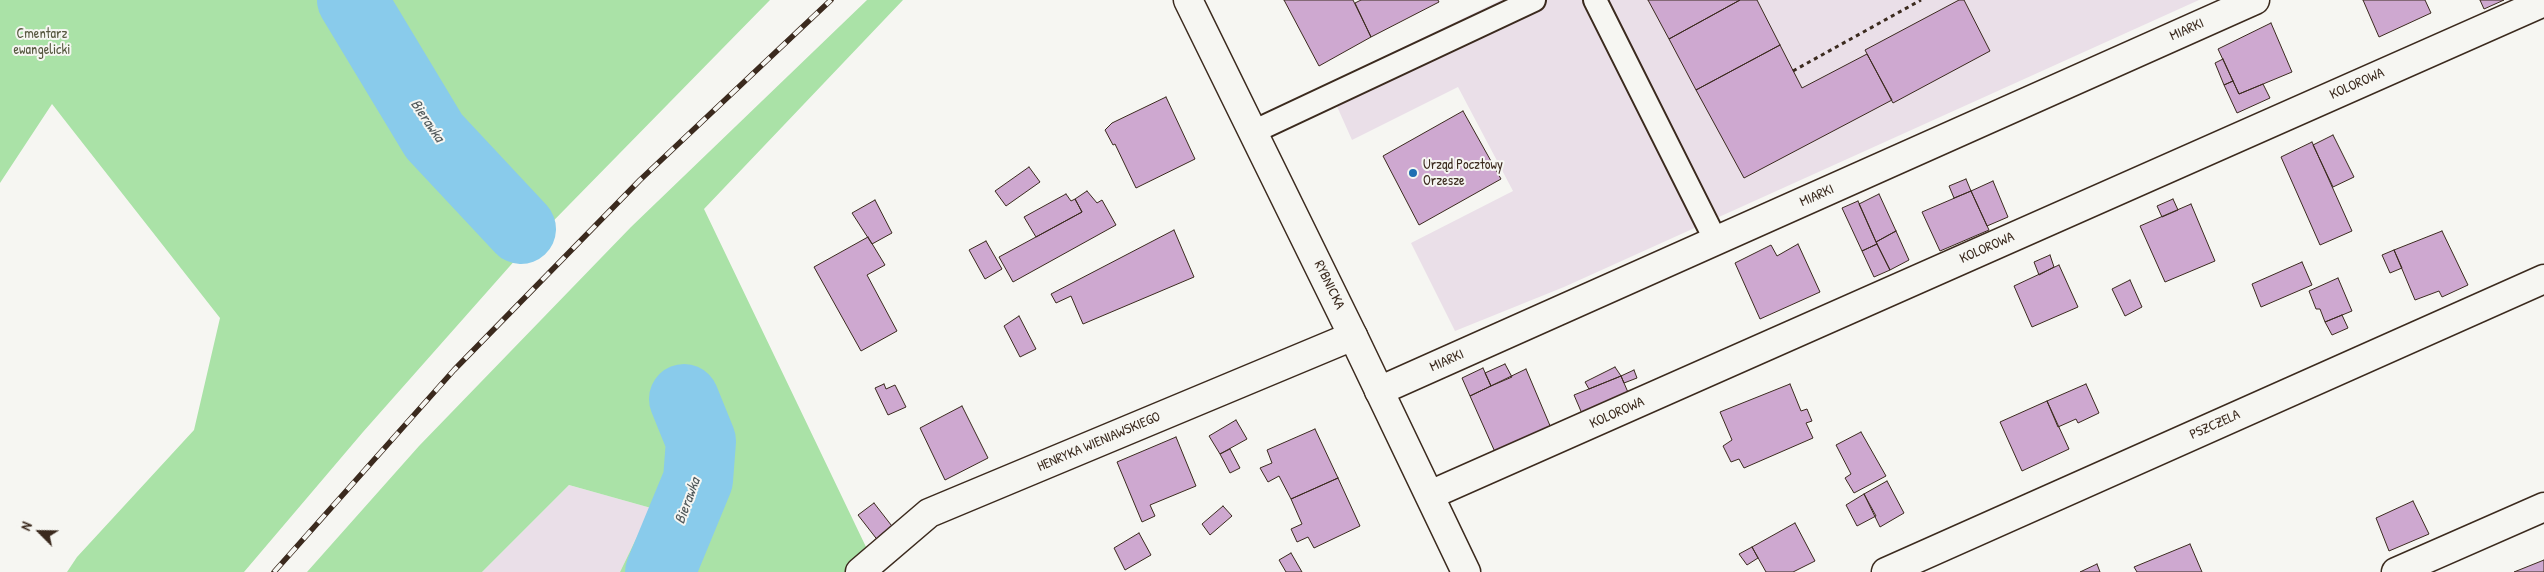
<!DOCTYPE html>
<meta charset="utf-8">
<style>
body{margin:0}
#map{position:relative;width:2544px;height:572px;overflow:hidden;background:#f6f6f2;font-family:"Patrick Hand",sans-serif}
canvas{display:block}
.north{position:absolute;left:15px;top:507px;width:50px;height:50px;-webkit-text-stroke:4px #f6f6f2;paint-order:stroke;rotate:293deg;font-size:14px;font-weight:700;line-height:20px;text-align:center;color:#3b2a1e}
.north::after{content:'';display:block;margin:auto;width:18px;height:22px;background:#3b2a1e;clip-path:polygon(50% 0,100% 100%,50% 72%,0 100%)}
</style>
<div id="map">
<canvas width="2544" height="572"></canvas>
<div class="north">N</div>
</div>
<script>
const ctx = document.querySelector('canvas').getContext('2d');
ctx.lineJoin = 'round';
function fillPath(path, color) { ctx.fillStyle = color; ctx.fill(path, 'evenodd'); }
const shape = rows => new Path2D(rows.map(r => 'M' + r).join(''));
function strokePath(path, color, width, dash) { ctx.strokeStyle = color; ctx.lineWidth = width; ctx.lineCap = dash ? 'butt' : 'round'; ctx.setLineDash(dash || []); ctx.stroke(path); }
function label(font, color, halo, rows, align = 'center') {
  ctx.font = font + ' "Patrick Hand",sans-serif'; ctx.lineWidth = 4; ctx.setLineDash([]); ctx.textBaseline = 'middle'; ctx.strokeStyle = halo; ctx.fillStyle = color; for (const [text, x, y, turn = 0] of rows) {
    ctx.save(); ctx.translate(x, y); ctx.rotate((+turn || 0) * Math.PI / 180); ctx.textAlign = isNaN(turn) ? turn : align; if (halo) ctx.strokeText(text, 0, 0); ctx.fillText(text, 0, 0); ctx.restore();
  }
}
const built = shape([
 [1501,0,2199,0,1564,287,1455,331,1411,243,1513,191,1458,87,1352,140,1327,84],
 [569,485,651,508,620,572,482,572]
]);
const green = shape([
 [0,0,770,0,517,258,363,432,244,572,67,572,77,557,194,430,220,318,52,104,0,183],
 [867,0,903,0,704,209,878,572,620,572,651,508,569,485,482,572,307,572,419,446,631,227]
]);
const river = shape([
 [352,0,434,136,521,229],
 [660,572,698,480,701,441,684,399]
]);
const building = shape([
 [1284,0,1353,0,1371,37,1319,66,1284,0],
 [1361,0,1438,0,1439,2,1371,37,1355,3,1361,0],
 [1648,0,1740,0,1669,39,1648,0],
 [1740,0,1757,0,1780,45,1696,90,1669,39,1740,0],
 [1959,0,1964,0,1990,51,1893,103,1865,50,1959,0],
 [2363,0,2425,0,2431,13,2379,37,2363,0],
 [2480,0,2504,0,2484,9,2480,0],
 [2271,23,2292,72,2239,94,2218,49,2271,23],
 [1780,45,1802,88,1867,54,1892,100,1744,178,1696,90,1780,45],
 [2223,59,2233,81,2224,85,2215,63,2223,59],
 [2233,81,2239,94,2263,84,2270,98,2237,113,2224,85,2233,81],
 [1166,97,1195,159,1136,188,1115,144,1113,145,1105,130,1112,123,1166,97],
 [1463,111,1501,179,1419,225,1383,156,1463,111],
 [2333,135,2354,177,2333,187,2313,145,2333,135],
 [2312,142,2352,231,2320,245,2281,157,2312,142],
 [1029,167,1040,182,1006,206,995,191,1029,167],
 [1966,179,1971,191,1954,198,1949,186,1966,179],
 [1993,181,2008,217,1987,226,1971,191,1993,181],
 [1087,191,1097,203,1102,200,1116,225,1013,282,999,257,1082,212,1075,199,1087,191],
 [1971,191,1989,230,1940,251,1922,212,1971,191],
 [1066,194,1071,201,1075,199,1082,212,1036,237,1024,217,1066,194],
 [1879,194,1896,231,1876,242,1859,204,1879,194],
 [2173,199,2178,210,2162,217,2157,206,2173,199],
 [875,200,892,233,872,244,852,213,875,200],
 [1858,201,1877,244,1862,251,1842,208,1858,201],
 [2191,204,2215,261,2165,282,2140,226,2191,204],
 [1174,230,1194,277,1083,324,1071,296,1056,303,1051,294,1174,230],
 [1896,231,1909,260,1890,270,1876,242,1896,231],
 [2442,231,2468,285,2442,297,2439,291,2415,300,2394,250,2442,231],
 [868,237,885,265,867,275,897,331,861,351,814,267,868,237],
 [986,241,1002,269,985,279,969,250,986,241],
 [1798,244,1820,292,1760,319,1735,263,1771,245,1777,256,1798,244],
 [1877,244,1890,270,1874,277,1862,251,1877,244],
 [2394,250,2402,268,2390,273,2382,255,2394,250],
 [2050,255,2054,267,2039,275,2034,262,2050,255],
 [2302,262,2312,285,2261,307,2252,284,2302,262],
 [2059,265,2078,307,2032,327,2014,286,2059,265],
 [2338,278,2352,311,2325,322,2320,309,2316,309,2309,291,2338,278],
 [2130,280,2142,307,2125,316,2112,289,2130,280],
 [2342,315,2348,328,2332,335,2325,322,2342,315],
 [1019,316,1036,349,1020,357,1004,326,1019,316],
 [1505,364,1512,377,1491,386,1485,373,1505,364],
 [1615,367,1621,376,1589,389,1585,382,1615,367],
 [1483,368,1491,386,1470,396,1462,378,1483,368],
 [1526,369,1551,428,1495,452,1470,396,1526,369],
 [1634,370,1637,378,1624,383,1621,376,1634,370],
 [1621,376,1630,397,1583,416,1574,395,1621,376],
 [884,384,886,389,895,385,906,407,888,415,875,388,884,384],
 [1790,384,1801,411,1807,409,1812,421,1806,423,1813,438,1744,468,1739,459,1731,462,1723,446,1732,440,1720,412,1790,384],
 [2086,384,2099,413,2078,423,2076,419,2058,427,2047,401,2086,384],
 [2047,401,2069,449,2022,471,2000,422,2047,401],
 [962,406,988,458,945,480,920,428,962,406],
 [1236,420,1247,439,1220,454,1209,436,1236,420],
 [1315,429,1338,478,1291,499,1279,476,1268,482,1260,468,1272,463,1267,450,1315,429],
 [1861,432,1886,476,1854,493,1845,478,1851,474,1836,445,1861,432],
 [1176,437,1196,486,1150,505,1155,516,1142,522,1117,462,1176,437],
 [1230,449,1240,468,1230,473,1220,454,1230,449],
 [1338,478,1360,526,1314,548,1308,537,1297,542,1291,529,1302,524,1291,499,1338,478],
 [1887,481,1904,513,1880,527,1864,494,1887,481],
 [1864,494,1876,516,1857,526,1846,505,1864,494],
 [2413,501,2429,534,2389,551,2376,518,2413,501],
 [874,503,895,530,879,542,858,515,874,503],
 [1223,506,1232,516,1210,535,1202,524,1223,506],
 [1795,523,1815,561,1793,572,1766,572,1752,547,1795,523],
 [1139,533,1151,555,1125,570,1114,548,1139,533],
 [2190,544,2202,572,2137,572,2134,567,2190,544],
 [1752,547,1758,558,1747,565,1739,554,1752,547],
 [1291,553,1302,572,1286,572,1279,560,1291,553],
 [2544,560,2544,572,2514,572,2544,560],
 [2097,564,2100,572,2080,572,2097,564]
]);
const path = shape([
 [1793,71,1921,0]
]);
const service = shape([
 [1595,0,1716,241],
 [1253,132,1534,0]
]);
const minor = shape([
 [1379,391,2255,0],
 [1430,495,2544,2],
 [860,572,929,513,1353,336],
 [1886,572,2544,279],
 [2396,572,2544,507]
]);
const secondary = shape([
 [1188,0,1353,336,1466,572]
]);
const rail = shape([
 [274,572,454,370,640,180,831,0]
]);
const markers = [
 [1413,173,5,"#1f6fb2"]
];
const streetNames = [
 ["MIARKI",2187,30,-24],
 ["KOLOROWA",2357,84,-24],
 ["MIARKI",1817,196,-24],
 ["KOLOROWA",1987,248,-24],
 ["RYBNICKA",1329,285,64],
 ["MIARKI",1447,361,-24],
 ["KOLOROWA",1617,413,-24],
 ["PSZCZELA",2215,425,-24],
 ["HENRYKA WIENIAWSKIEGO",1099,442,-23]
];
const parkNames = [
 ["Cmentarz",42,34],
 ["ewangelicki",42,50]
];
const poiNames = [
 ["Urząd Pocztowy",1423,165],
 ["Orzesze",1423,181]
];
const waterNames = [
 ["Bierawka",427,121,56],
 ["Bierawka",688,501,-70]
];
fillPath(built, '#eadfe8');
fillPath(green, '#aae2a7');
strokePath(river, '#89cbeb', 70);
fillPath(building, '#cea8d0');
strokePath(building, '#3b2a1e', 1);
strokePath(service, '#3b2a1e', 26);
strokePath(minor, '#3b2a1e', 31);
strokePath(secondary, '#3b2a1e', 31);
strokePath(path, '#3b2a1e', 3, [4, 4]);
strokePath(service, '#f6f6f2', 22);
strokePath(minor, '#f6f6f2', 28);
strokePath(secondary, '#f6f6f2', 28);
strokePath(rail, '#3b2a1e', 5.5);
strokePath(rail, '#f6f6f2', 4, [11]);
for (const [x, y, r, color] of markers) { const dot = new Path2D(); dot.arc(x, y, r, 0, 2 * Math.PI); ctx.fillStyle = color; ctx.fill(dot); strokePath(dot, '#f6f6f2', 2); }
label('14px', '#3b2a1e', '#f6f6f2', streetNames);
label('14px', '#575840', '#f6f6f2', parkNames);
label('14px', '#3b2a1e', '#f6f6f2', poiNames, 'left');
label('italic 15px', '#525a5c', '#f6f6f2', waterNames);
</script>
